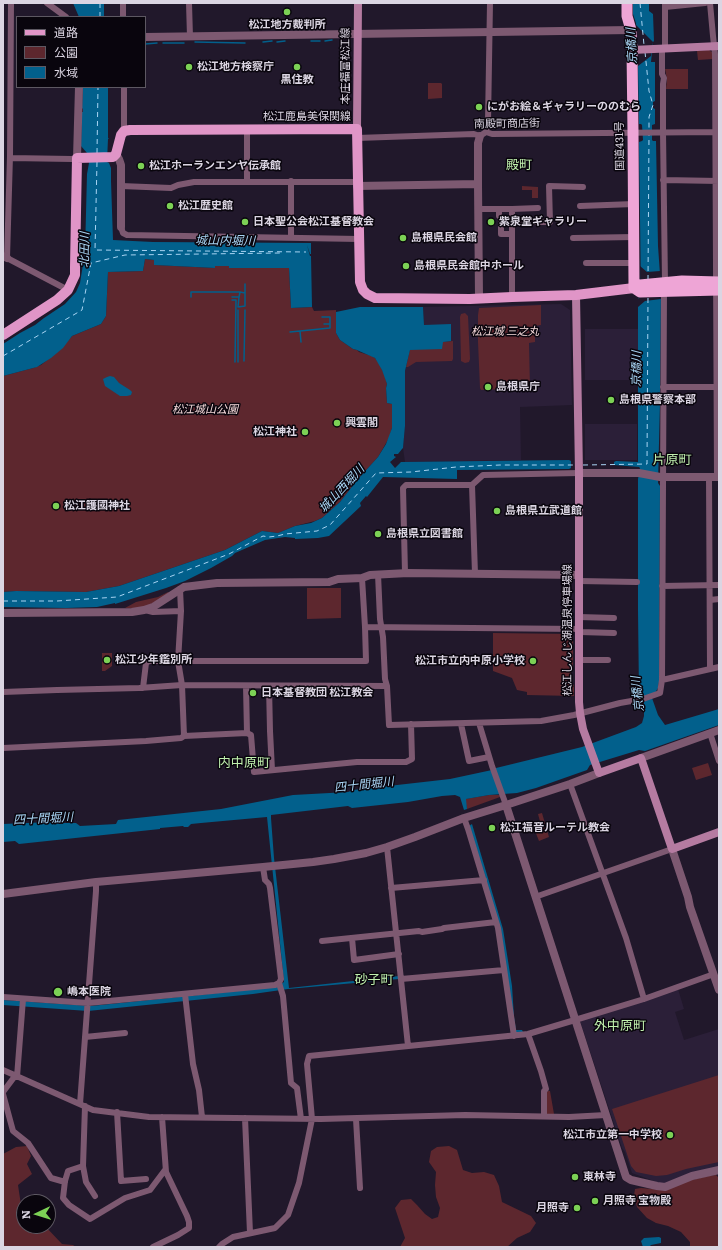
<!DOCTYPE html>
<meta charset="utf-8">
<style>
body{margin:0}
#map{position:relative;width:722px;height:1250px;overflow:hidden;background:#21182b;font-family:Literata,"Noto Sans JP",serif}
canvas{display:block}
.frame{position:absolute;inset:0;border:4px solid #dbd5e2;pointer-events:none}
.legend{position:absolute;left:16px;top:16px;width:130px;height:72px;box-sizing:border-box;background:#09050d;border:1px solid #5d5862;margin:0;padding:5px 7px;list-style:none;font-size:12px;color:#dbd5e2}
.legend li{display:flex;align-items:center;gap:8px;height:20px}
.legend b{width:20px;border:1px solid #5d5862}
.north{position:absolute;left:16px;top:1194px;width:40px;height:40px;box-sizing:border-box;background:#09050d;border:1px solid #5d5862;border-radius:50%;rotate:266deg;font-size:11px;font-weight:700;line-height:16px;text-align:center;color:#dbd5e2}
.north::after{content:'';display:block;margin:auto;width:14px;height:18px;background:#7cd155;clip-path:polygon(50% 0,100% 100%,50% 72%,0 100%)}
</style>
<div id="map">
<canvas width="722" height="1250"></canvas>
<div class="frame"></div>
<ul class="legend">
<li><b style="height:5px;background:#e095c7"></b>道路</li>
<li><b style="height:11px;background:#5d272e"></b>公園</li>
<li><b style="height:11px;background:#02608c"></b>水域</li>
</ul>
<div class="north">N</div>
</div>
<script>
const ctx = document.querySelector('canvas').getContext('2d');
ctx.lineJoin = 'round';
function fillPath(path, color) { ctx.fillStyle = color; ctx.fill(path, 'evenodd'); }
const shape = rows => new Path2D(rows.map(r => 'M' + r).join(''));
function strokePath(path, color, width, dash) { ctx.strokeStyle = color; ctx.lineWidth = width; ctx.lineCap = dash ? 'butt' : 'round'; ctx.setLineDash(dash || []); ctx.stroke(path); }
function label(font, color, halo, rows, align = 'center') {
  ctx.font = font + ' Literata,"Noto Sans JP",serif'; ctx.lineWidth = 3; ctx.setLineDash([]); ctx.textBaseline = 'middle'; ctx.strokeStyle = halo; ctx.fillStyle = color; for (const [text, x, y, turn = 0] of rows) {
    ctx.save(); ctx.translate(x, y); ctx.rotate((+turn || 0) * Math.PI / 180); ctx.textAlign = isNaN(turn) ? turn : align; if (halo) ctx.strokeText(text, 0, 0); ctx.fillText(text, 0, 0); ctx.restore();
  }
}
const built = shape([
 [561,304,570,310,572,405,520,407,521,460,405,462,403,448,405,426,405,371,410,349,424,325,423,307],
 [585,329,638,329,638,380,585,380],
 [585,424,637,424,637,460,585,460],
 [678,989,684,1009,675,1012,684,1040,719,1029,719,1167,695,1173,664,1183,659,1183,632,1173,625,1152,622,1148,580,1021]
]);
const green = shape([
 [709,50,713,53,713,59,698,60,697,51],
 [665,69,688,69,688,89,666,89,667,79],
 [428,83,441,83,442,84,442,98,428,99],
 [522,186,538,187,538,198,532,198,532,190,522,190],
 [145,259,154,260,155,265,215,268,215,266,229,266,229,268,289,268,291,308,312,307,314,311,336,310,336,333,340,340,353,349,357,350,359,352,372,356,375,358,380,365,385,376,387,384,386,388,387,403,392,404,392,428,389,438,378,457,358,479,340,502,322,518,315,521,295,526,278,533,262,531,225,550,119,586,86,592,16,591,3,592,3,376,33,368,41,365,61,349,72,336,101,324,106,316,108,272,143,271],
 [541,305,541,325,535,326,535,342,529,343,530,388,481,390,480,388,478,342,478,315,479,308],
 [465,313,468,316,470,359,469,362,465,363,461,361,460,317,461,314],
 [453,341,453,359,452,361,416,362,408,367,406,367,410,349,442,349,442,342],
 [307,588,341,588,341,618,307,619],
 [168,592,169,593,159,600,141,609,125,608,136,602,158,597],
 [493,633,573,634,573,668,571,668,571,684,574,685,574,696,527,695,527,692,517,690,512,678,493,671],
 [102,653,112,653,112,666,105,671,102,671],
 [708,763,712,775,696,780,692,768],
 [489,795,500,795,500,797,467,809,465,799],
 [542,813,549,837,539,841,535,831,542,829,538,814],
 [719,1075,719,1162,686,1169,667,1175,656,1176,636,1172,631,1166,612,1109],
 [548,1091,550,1091,554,1114,547,1114,546,1110,546,1093],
 [27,1146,31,1156,27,1164,32,1174,18,1185,21,1205,24,1214,24,1226,45,1226,62,1244,73,1245,76,1247,3,1247,3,1154,16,1147],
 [449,1146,457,1150,463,1170,472,1173,484,1172,494,1175,499,1186,502,1202,531,1216,536,1223,530,1232,517,1238,507,1247,400,1247,405,1238,395,1208,401,1200,411,1199,417,1205,425,1214,432,1219,438,1217,440,1208,436,1197,435,1185,436,1172,429,1162,431,1151,437,1147],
 [716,1175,719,1178,719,1247,690,1247,690,1242,681,1232,668,1226,656,1223,647,1218,637,1207,634,1196,635,1189,641,1188,664,1190,684,1182,708,1176]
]);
const water = shape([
 [73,3,104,3,104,17,79,17],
 [633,3,649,3,649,11,653,14,654,41,653,42,651,62,655,62,655,101,653,102,653,108,655,109,655,124,652,125,652,140,653,141,656,141,658,246,661,288,660,403,658,483,660,486,659,682,658,688,652,698,658,715,665,725,719,709,719,725,645,751,639,750,590,765,587,770,536,788,517,793,489,795,466,799,467,809,464,810,460,797,455,795,442,796,408,802,352,808,348,806,271,815,271,818,274,858,289,988,399,976,399,979,288,989,253,994,88,1011,3,1005,3,1000,91,1006,276,987,284,982,267,817,201,823,191,824,188,827,184,827,183,826,160,828,160,829,19,844,15,841,3,842,3,824,51,822,52,823,76,823,80,826,116,824,118,820,221,809,293,795,348,792,353,790,450,779,492,770,496,768,582,747,636,727,642,723,644,716,644,698,639,694,638,611,638,479,640,468,639,467,614,465,614,462,616,461,638,462,638,299,641,294,639,142,642,141,643,140,642,125,641,124,639,124,638,66,636,23,633,14],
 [83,87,108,87,108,138,109,139,108,139,107,162,109,163,111,168,111,181,113,240,153,242,311,243,311,254,310,254,307,245,310,256,311,256,312,307,291,308,289,268,229,268,229,266,215,266,215,268,154,265,154,260,145,259,143,271,108,272,106,316,101,324,72,336,63,348,51,358,37,367,3,376,3,344,20,333,35,325,44,318,65,304,76,292,80,283,85,252,87,174,89,163,87,153,81,146,82,112,83,112,83,109,82,108],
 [360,307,423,307,424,325,451,324,451,341,443,342,442,349,410,350,405,371,405,426,403,448,402,449,398,454,394,454,394,456,396,457,390,462,395,468,401,462,569,460,571,461,571,468,569,469,457,470,457,479,383,477,367,497,366,496,360,503,361,506,329,536,318,538,295,539,295,538,285,537,265,540,235,553,232,556,211,568,185,581,166,588,115,604,115,603,97,607,66,608,3,607,3,592,16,591,86,592,119,586,225,550,262,531,278,533,295,526,311,523,322,518,340,502,358,479,378,457,386,444,392,428,392,404,387,403,386,388,387,384,382,370,375,358,359,351,357,350,353,349,340,340,336,333,336,312],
 [110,376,114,377,119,383,130,390,132,392,131,395,127,396,120,396,105,386,103,379,107,377],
 [472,824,503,929,512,986,514,1017,516,1030,522,1030,523,1032,516,1033,505,965,469,826],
 [659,1237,661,1238,661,1243,651,1245,649,1247,643,1247,641,1241,644,1238]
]);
const pier = shape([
 [635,24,653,42,651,56,638,66],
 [640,266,647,272,660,271,661,299,645,301,638,307,638,299,641,295]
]);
const stream = shape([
 [311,41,320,41],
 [325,41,332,40],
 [195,42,245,43],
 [263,42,272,41],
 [277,42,285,41],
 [163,43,184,43],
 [145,44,157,43],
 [191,297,191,292,240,292],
 [232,297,239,297,238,307,245,306,245,284],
 [239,297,240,292,245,293],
 [232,300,236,300,235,362],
 [322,317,330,317,330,324],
 [300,331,301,342],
 [290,332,330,328,330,324,324,324],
 [244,361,245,310],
 [238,362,238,310]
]);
const ferry = shape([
 [640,3,644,45],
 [100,17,100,3],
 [645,52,649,91,653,105,649,117,649,130],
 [97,153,98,87],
 [97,162,95,250,306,252],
 [648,280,649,135],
 [3,356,82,310,91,263,125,255,280,253],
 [583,465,647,464,648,297],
 [3,601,57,601,117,597,229,554,263,536,269,537,277,536,285,534,317,531,330,525,376,473,411,472,456,467,500,465,576,465]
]);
const minor = shape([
 [11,3,10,156,7,258,68,290],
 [47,3,66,17],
 [123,3,123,17],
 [189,3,190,37],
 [665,3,665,48],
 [710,3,713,36,715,54,717,477],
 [665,7,705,3],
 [662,48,662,74,664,78,663,84,663,132,665,283],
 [124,131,124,87],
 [486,132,488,122,490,3],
 [357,138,474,134,480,136,486,132,492,134,716,132],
 [10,158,72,159,77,158],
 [663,180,719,181],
 [247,181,247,129],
 [121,186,171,188,178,185,194,182,357,182],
 [580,206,634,204],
 [478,209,512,209,512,222],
 [499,209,499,216,501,218,501,234,512,234],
 [512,209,538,208],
 [121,227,123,233,127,235,359,239],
 [291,237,291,181],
 [573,238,634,237],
 [586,263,634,263],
 [512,297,512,222,550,222,549,186,583,187],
 [663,387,719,387],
 [709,477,710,669],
 [405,573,403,488,406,485,472,485],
 [378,574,380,619,383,637,385,679,387,686,389,725,541,721,574,715,620,703,643,699,660,693,662,680,664,291],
 [475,574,472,485,483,475,579,473],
 [362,578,365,627],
 [579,581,637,582],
 [662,586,719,585],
 [180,589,181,611,178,661,182,685,184,736],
 [710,600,719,599],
 [145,610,153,612,181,611],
 [579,617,614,618],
 [580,632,614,633],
 [579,660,608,660],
 [662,680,719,667],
 [246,686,247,733],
 [269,686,270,731,272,770],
 [143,688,146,663,149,661,366,661,365,627,579,629],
 [3,692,57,690,139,688,182,685,387,686],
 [479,723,492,766,506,805],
 [461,724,469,761,489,757],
 [710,733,719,761],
 [3,748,146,741,181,738,184,736,247,733,251,735,254,772,357,762,406,762,412,759,411,724],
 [570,784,626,938,644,999],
 [464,818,468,829,498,928,514,1036],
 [387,847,408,1046],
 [391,888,484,880],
 [535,897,672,849],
 [352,938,354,960,399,954],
 [322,941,419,931,422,932,442,929,444,928,496,922],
 [401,979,504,970],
 [279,983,283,996,291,1083,297,1088,301,1119],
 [185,994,193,1064,199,1090,202,1117],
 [3,997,88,1003,275,985,279,983,281,979,270,888,269,884,265,880,263,867],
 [528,1034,541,1071,546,1089,544,1091,544,1116],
 [85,1037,125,1033],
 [3,1070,93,1110,149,1117,321,1119,465,1115,569,1117,606,1115],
 [17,1077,23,999],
 [3,1092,15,1076],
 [3,1094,13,1131,28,1143,51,1178,65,1182],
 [80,1104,96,891,96,882],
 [85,1106,83,1166,86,1182,95,1196],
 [117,1112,121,1181,146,1179],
 [245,1118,250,1233],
 [356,1119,360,1188],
 [83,1166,68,1171,65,1181,63,1198,69,1205,90,1219,125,1198,150,1190,165,1170],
 [153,1247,178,1235,189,1228,189,1222,187,1216,166,1172,162,1117],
 [219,1247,222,1244,233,1237,275,1228,288,1215,299,1183,312,1119,307,1064,309,1056,528,1034,575,1020,644,999,714,974]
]);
const tertiary = shape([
 [145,37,631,30],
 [116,154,119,159,121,165,121,227],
 [77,158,79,87],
 [478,184,478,143,480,136],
 [357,186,478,184,479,298],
 [3,256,7,258],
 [579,473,639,473,660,477,719,477],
 [3,613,132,612,144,610,153,607,184,587,217,583,329,582,338,579,362,578,370,575,408,573,579,575],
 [641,758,719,730],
 [506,805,570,784,599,773],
 [672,849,688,897,690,907,719,990],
 [3,894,96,882,263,867,313,862,334,859,366,853,387,847,415,837,464,818,506,805,626,1177,631,1180,657,1186,665,1187,692,1176,719,1170]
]);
const secondary = shape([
 [632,50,719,46],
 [357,129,358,3],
 [576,295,579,473,579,702,580,713,583,729,599,773,641,758,672,849,719,832]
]);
const primary = shape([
 [3,335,57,300,68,290,75,275,75,267,77,158,113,157,116,154,121,135,124,131,130,130,357,129,360,282,363,290,367,294,375,298,470,299,512,297,576,295,634,288]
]);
const trunk = shape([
 [627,3,627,16,631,30,632,50,633,132,634,288],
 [640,285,682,281,719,282],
 [634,288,640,292,719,290]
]);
const markers = [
 [287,12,4,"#7cd155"],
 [189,67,4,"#7cd155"],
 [297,67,4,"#7cd155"],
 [479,107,4,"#7cd155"],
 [141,166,4,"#7cd155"],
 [170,206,4,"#7cd155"],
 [245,222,4,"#7cd155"],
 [491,222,4,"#7cd155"],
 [403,238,4,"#7cd155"],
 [406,266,4,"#7cd155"],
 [488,387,4,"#7cd155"],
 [611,400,4,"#7cd155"],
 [337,423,4,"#7cd155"],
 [305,432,4,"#7cd155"],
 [56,506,4,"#7cd155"],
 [497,511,4,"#7cd155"],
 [378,534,4,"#7cd155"],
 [107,660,4,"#7cd155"],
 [533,661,4,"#7cd155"],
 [253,693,4,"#7cd155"],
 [492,828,4,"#7cd155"],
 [58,992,5,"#7cd155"],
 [670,1135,4,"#7cd155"],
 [575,1177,4,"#7cd155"],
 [595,1201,4,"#7cd155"],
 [577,1208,4,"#7cd155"]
];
const poiNames = [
 ["松江地方裁判所",287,25,"center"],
 ["松江地方検察庁",197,67],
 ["黒住教",297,80,"center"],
 ["にがお絵＆ギャラリーののむら",487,107],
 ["松江ホーランエンヤ伝承館",149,166],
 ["松江歴史館",178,206],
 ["日本聖公会松江基督教会",253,222],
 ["紫泉堂ギャラリー",499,222],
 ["島根県民会館",411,238],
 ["島根県民会館中ホール",414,266],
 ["島根県庁",496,387],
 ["島根県警察本部",619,400],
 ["興雲閣",345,423],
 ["松江神社",297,432,"right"],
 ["松江護國神社",64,506],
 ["島根県立武道館",505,511],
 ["島根県立図書館",386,534],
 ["松江少年鑑別所",115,660],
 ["松江市立内中原小学校",525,661,"right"],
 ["日本基督教団 松江教会",261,693],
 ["松江福音ルーテル教会",500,828],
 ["嶋本医院",67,992],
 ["松江市立第一中学校",662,1135,"right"],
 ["東林寺",583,1177],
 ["月照寺 宝物殿",603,1201],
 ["月照寺",569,1208,"right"]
];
const streetNames = [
 ["本庄福富松江線",346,66,-90],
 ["松江鹿島美保関線",307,117],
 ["南殿町商店街",507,124,-1],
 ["国道431号",620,146,-91],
 ["松江しんじ湖温泉停車場線",568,630,-90]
];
const parkNames = [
 ["松江城 三之丸",505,332],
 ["松江城山公園",205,410]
];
const waterNames = [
 ["京橋川",632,46,-93],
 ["城山内堀川",225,241,1],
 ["北田川",85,250,-89],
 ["京橋川",637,369,-89],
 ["城山西堀川",342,489,-47],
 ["京橋川",638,694,-96],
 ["四十間堀川",364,785,-6],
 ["四十間堀川",43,819,-3]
];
const quarterNames = [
 ["殿町",519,165],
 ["片原町",672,460],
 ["内中原町",244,763],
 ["砂子町",374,980],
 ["外中原町",620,1026]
];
fillPath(built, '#2b1f38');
fillPath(green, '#5d272e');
fillPath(water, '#02608c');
fillPath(pier, '#21182b');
strokePath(stream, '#02608c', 1.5);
strokePath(ferry, '#a8d4f3', 1, [5, 4]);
strokePath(minor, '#7d5971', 6);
strokePath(tertiary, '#7d5971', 8);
strokePath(secondary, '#b57ba1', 8);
strokePath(primary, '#e095c7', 10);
strokePath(trunk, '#eea5d6', 11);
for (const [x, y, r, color] of markers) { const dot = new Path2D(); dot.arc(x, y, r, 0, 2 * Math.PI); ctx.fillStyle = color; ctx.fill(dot); strokePath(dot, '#09050d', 1.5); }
label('bold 11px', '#dbd5e2', '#09050d', poiNames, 'left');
label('11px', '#dbd5e2', '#09050d', streetNames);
label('italic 11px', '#f7dbdc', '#09050d', parkNames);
label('italic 12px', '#a8d4f3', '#09050d', waterNames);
label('13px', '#c0f0ae', '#09050d', quarterNames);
</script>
